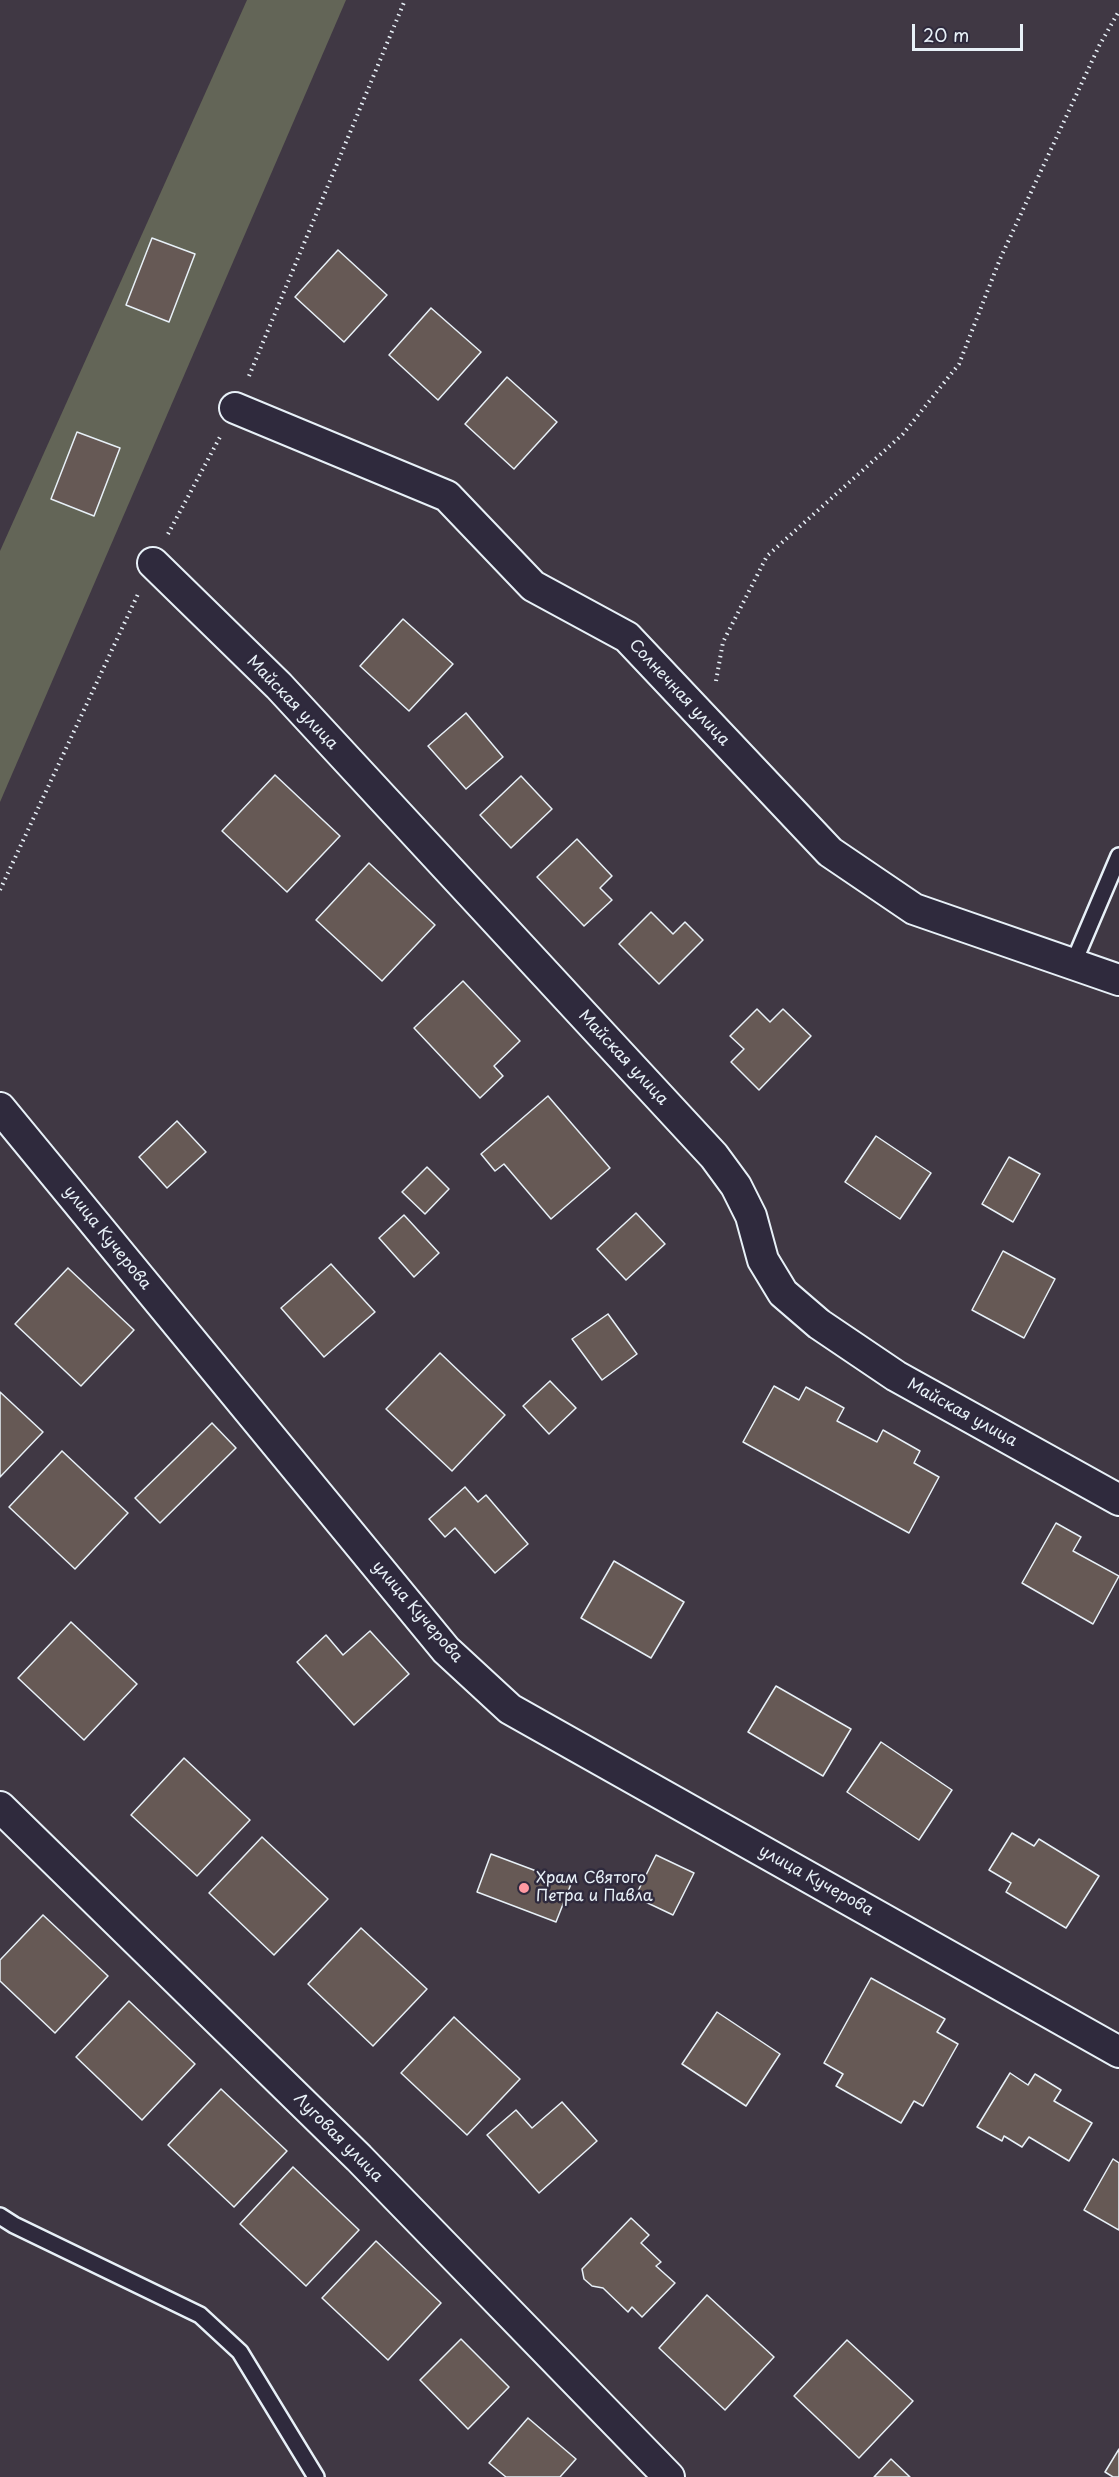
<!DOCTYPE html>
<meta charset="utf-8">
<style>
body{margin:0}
#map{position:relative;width:1119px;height:2477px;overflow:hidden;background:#403844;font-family:"Playpen Sans",sans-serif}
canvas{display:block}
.scale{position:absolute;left:912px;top:24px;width:111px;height:27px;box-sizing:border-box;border:3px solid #e8f1f8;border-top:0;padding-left:8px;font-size:18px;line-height:21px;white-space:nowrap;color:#e8f1f8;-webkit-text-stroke:4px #2f2a3d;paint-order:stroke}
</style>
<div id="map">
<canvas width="1119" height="2477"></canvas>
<div class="scale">20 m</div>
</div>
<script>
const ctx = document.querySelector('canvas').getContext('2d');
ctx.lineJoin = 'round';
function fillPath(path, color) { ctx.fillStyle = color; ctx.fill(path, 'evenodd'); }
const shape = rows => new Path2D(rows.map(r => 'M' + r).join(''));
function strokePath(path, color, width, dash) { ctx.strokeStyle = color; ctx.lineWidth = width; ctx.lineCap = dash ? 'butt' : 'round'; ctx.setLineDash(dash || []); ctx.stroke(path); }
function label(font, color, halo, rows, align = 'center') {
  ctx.font = font + ' "Playpen Sans",sans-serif'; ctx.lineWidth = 5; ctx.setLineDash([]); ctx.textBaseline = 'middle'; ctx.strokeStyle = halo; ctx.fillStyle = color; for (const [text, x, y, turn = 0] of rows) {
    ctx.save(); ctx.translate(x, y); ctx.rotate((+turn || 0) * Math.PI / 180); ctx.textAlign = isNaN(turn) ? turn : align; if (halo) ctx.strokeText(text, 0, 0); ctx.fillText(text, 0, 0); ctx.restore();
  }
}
const green = shape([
 [247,0,346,0,0,802,0,551]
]);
const building = shape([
 [152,238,195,254,169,322,126,305,152,238],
 [338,250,387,295,344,342,295,297,338,250],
 [431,308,481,352,438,400,389,355,431,308],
 [507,377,557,422,514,469,465,424,507,377],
 [77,432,120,448,94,516,51,499,77,432],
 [403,619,453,664,409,711,360,666,403,619],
 [466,713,503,757,466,789,428,746,466,713],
 [275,775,340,836,287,892,222,831,275,775],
 [521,776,552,809,511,848,480,815,521,776],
 [577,839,612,876,600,888,612,900,584,926,537,877,577,839],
 [369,863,435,925,382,981,316,920,369,863],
 [651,912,673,934,685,922,703,940,659,984,619,944,651,912],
 [463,981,520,1041,494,1066,503,1076,480,1098,414,1028,463,981],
 [757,1009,770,1022,783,1009,811,1036,759,1090,731,1062,744,1049,730,1036,757,1009],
 [548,1096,610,1168,551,1219,504,1164,495,1171,481,1154,548,1096],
 [177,1121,206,1152,167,1188,139,1157,177,1121],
 [876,1136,931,1173,900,1219,845,1182,876,1136],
 [1009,1157,1040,1174,1013,1222,982,1204,1009,1157],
 [427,1167,449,1189,425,1214,402,1192,427,1167],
 [636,1213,665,1244,626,1280,597,1249,636,1213],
 [404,1215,439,1253,414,1277,379,1238,404,1215],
 [1003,1251,1055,1279,1024,1338,972,1310,1003,1251],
 [331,1264,375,1312,324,1357,281,1308,331,1264],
 [68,1268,134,1330,81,1386,15,1324,68,1268],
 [608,1314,637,1354,602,1380,572,1339,608,1314],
 [440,1353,505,1415,452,1471,386,1409,440,1353],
 [550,1381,576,1408,549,1434,523,1406,550,1381],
 [774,1386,799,1400,806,1387,844,1408,837,1421,877,1442,883,1430,920,1451,914,1463,939,1477,909,1533,743,1442,774,1386],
 [0,1392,43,1432,0,1477,0,1392],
 [212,1423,236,1448,160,1523,135,1498,212,1423],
 [62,1451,128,1513,75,1569,9,1507,62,1451],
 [465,1487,478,1502,486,1495,528,1544,495,1573,455,1528,445,1537,429,1519,465,1487],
 [1056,1523,1081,1537,1073,1551,1119,1576,1093,1624,1022,1583,1056,1523],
 [614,1561,684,1602,651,1658,581,1618,614,1561],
 [71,1622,137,1684,84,1740,18,1678,71,1622],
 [370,1631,409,1674,354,1725,297,1662,326,1635,343,1655,370,1631],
 [776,1686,851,1729,823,1776,748,1732,776,1686],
 [881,1742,952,1790,919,1840,847,1792,881,1742],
 [184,1758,250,1820,197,1876,131,1815,184,1758],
 [1012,1833,1034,1846,1039,1839,1099,1876,1066,1928,1006,1892,1011,1883,989,1870,1012,1833],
 [262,1837,328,1899,274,1955,209,1893,262,1837],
 [491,1854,571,1884,556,1922,477,1892,491,1854],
 [656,1855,694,1873,673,1915,635,1897,656,1855],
 [43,1915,108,1976,55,2033,0,1981,0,1960,43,1915],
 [361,1928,427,1989,373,2046,308,1984,361,1928],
 [871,1978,945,2019,937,2032,958,2044,923,2106,914,2101,901,2123,836,2086,843,2074,824,2063,871,1978],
 [129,2001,195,2064,142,2120,76,2057,129,2001],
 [717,2012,780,2054,746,2106,682,2064,717,2012],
 [454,2017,520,2079,467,2135,401,2073,454,2017],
 [1010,2073,1028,2085,1035,2074,1061,2090,1054,2101,1092,2123,1069,2161,1029,2137,1022,2147,1004,2136,1002,2141,977,2127,1010,2073],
 [221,2089,287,2151,234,2207,168,2145,221,2089],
 [562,2102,597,2141,539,2193,487,2135,516,2110,532,2128,562,2102],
 [1113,2159,1119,2163,1119,2230,1084,2210,1113,2159],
 [293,2167,359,2230,306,2286,240,2224,293,2167],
 [631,2218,649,2235,641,2243,661,2262,656,2266,675,2283,642,2317,632,2307,628,2312,603,2288,592,2286,584,2279,582,2269,631,2218],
 [376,2241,441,2303,388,2360,322,2298,376,2241],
 [707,2295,774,2357,725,2410,659,2348,707,2295],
 [461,2339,509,2387,468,2429,420,2380,461,2339],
 [847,2340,913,2401,859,2458,794,2396,847,2340],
 [528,2418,576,2459,560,2477,506,2477,489,2463,528,2418],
 [1119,2449,1119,2477,1113,2477,1105,2472,1119,2449],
 [891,2459,910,2477,874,2477,891,2459]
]);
const path = shape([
 [249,376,405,0],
 [168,534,220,437],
 [716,681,723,642,767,556,903,434,959,364,1000,259,1099,46,1119,11],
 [0,890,138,594]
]);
const lane = shape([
 [1073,964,1119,856],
 [0,2216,14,2225,200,2315,240,2352,316,2477]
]);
const street = shape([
 [235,408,447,496,533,586,627,637,830,852,914,909,1119,980],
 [153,563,279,686,714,1156,736,1186,751,1216,763,1260,783,1293,819,1324,896,1376,1119,1500],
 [0,1108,446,1650,510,1709,1119,2052],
 [0,1807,359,2158,669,2477]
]);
const markers = [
 [524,1888,6,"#ff9aa2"]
];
const streetNames = [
 ["Солнечная улица",679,693,47],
 ["Майская улица",292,703,46],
 ["Майская улица",623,1058,47],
 ["улица Кучерова",107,1238,51],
 ["Майская улица",962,1413,29],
 ["улица Кучерова",417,1612,49],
 ["улица Кучерова",816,1881,29],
 ["Луговая улица",338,2138,45]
];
const poiNames = [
 ["Храм Святого",536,1879],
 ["Петра и Павла",536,1897]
];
fillPath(green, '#636557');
fillPath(building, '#665955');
strokePath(building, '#e8f1f8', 1.5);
strokePath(lane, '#e8f1f8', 20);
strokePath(street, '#e8f1f8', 34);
strokePath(path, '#e8f1f8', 4, [1.5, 4.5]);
strokePath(lane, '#2f2a3d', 15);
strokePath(street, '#2f2a3d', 30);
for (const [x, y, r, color] of markers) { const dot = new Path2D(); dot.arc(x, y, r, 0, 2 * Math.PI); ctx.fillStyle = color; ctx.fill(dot); strokePath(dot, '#2f2a3d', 2); }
label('16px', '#e8f1f8', '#2f2a3d', streetNames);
label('16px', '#e8f1f8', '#2f2a3d', poiNames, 'left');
</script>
